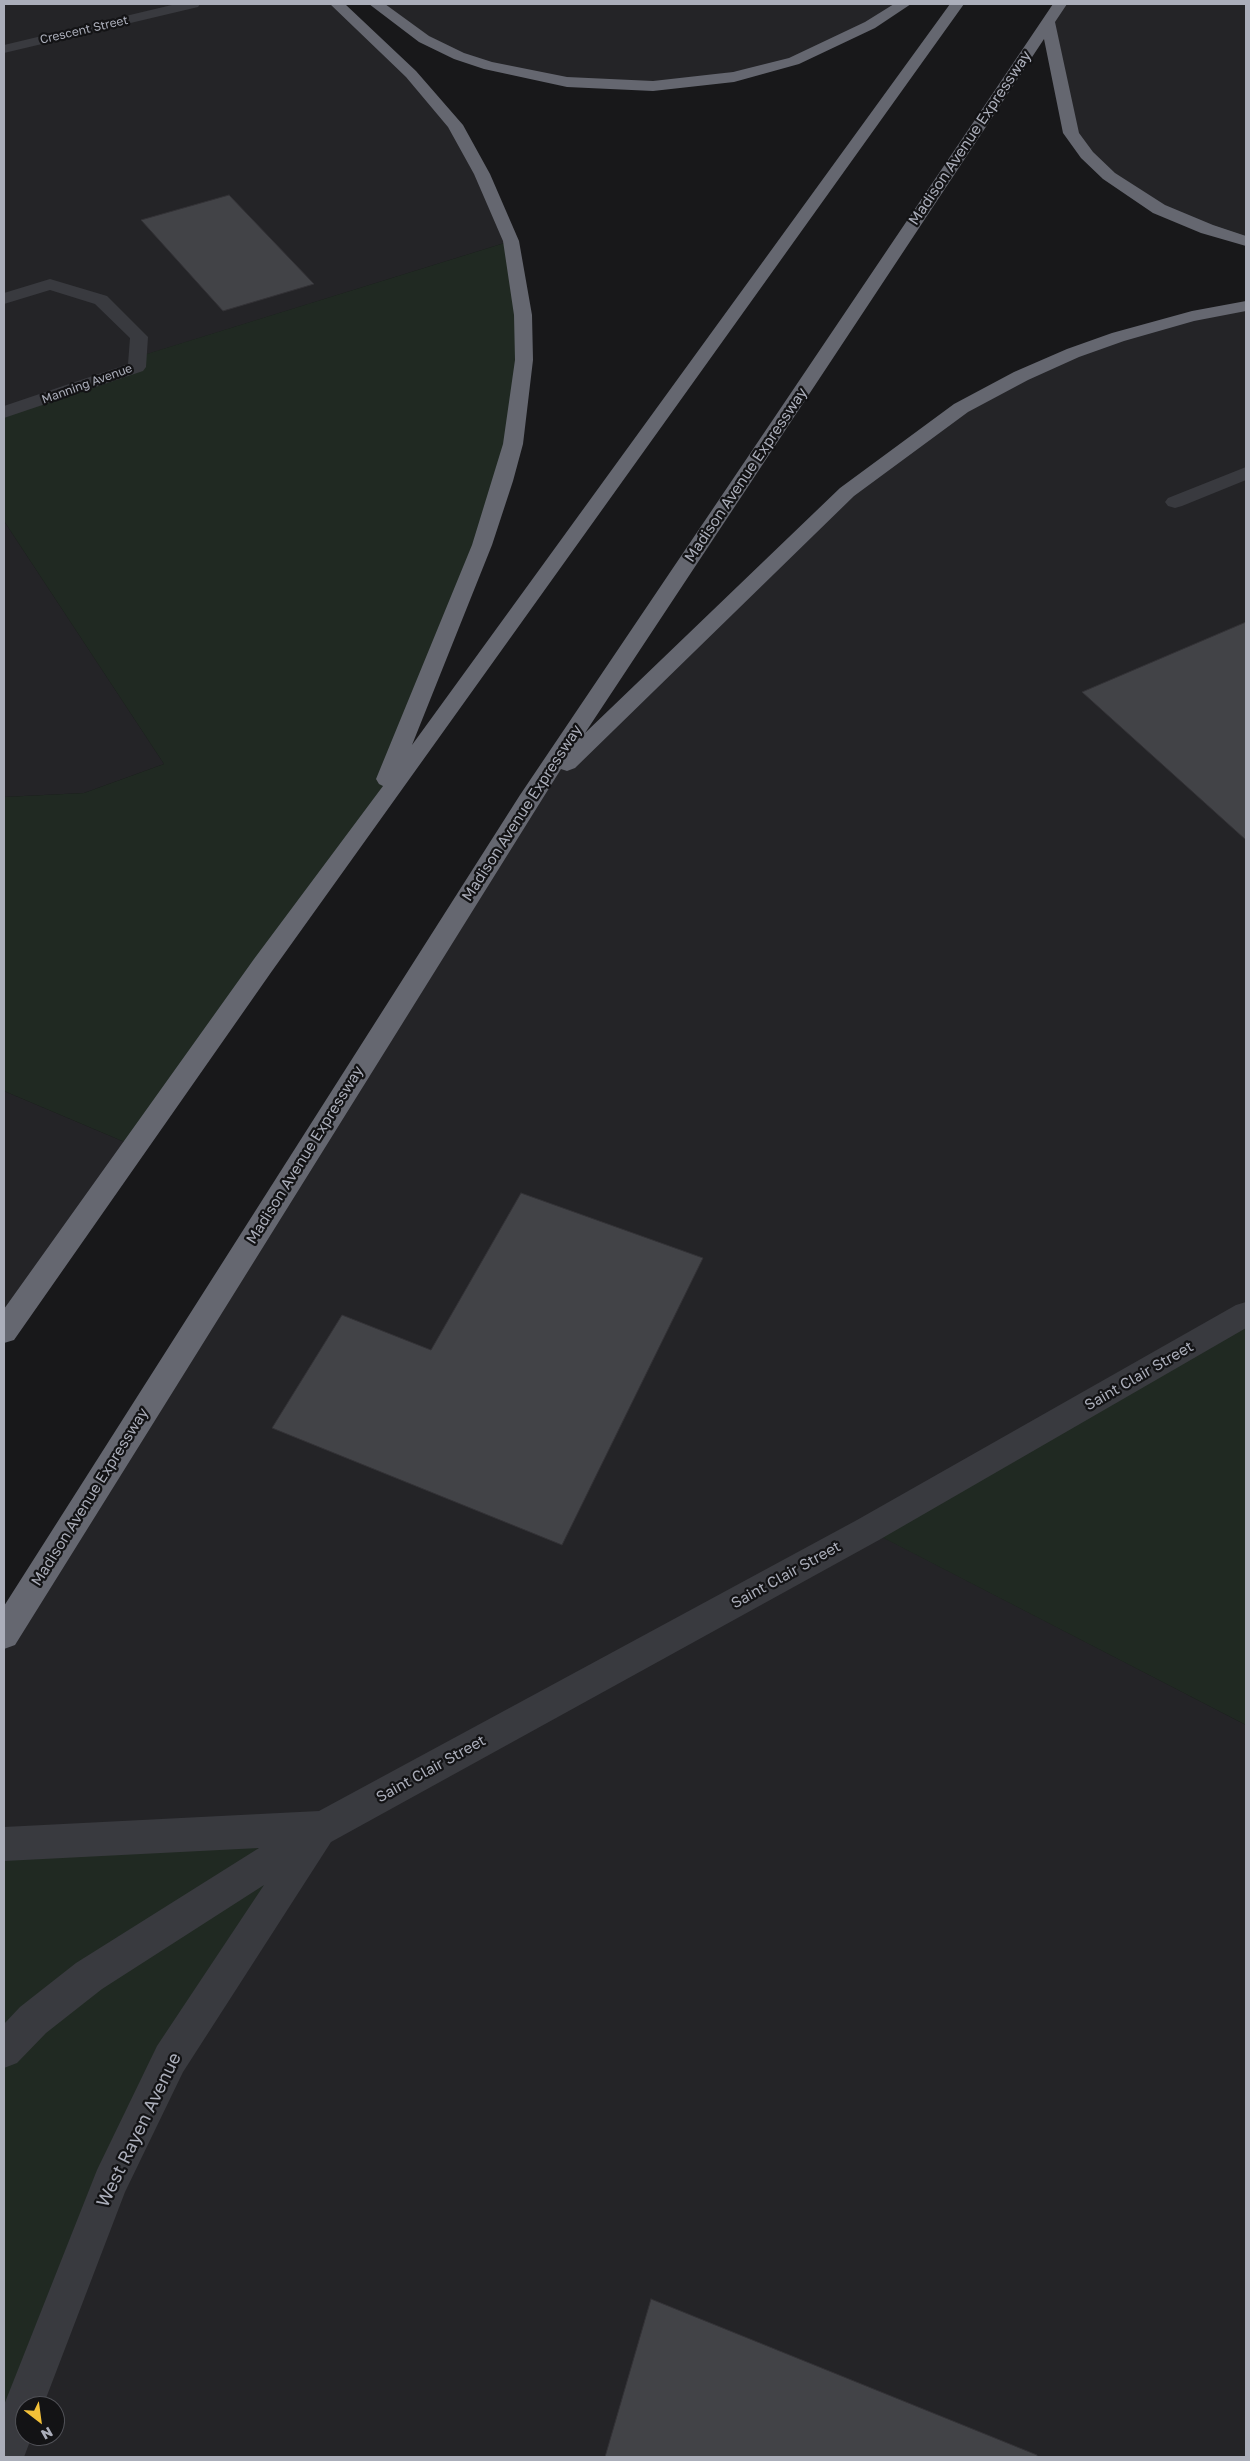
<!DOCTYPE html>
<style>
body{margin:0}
#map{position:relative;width:1250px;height:2461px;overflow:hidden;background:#18181a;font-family:"Golos Text",sans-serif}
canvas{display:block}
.frame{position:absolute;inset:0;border:5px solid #abaeba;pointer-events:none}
.north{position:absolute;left:15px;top:2396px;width:50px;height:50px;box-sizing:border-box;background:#131315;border:1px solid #505157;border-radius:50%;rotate:150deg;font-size:14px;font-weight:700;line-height:20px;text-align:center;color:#abaeba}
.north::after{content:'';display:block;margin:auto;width:18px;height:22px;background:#f3c038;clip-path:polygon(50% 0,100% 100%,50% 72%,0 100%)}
</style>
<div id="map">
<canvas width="1250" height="2461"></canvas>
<div class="frame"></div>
<div class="north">N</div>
</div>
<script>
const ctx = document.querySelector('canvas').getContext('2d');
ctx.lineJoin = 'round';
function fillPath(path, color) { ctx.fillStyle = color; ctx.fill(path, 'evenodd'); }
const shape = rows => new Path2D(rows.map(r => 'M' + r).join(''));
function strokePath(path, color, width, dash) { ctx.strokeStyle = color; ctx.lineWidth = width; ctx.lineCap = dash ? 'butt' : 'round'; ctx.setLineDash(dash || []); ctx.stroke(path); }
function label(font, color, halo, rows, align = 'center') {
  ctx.font = font + ' "Golos Text",sans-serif'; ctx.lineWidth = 4.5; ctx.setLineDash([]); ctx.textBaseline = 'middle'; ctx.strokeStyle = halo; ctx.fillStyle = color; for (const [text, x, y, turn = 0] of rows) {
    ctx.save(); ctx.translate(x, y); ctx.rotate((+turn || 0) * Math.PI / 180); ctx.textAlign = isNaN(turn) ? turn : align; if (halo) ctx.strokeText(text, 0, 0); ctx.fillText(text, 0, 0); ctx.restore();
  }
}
const built = shape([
 [4,4,337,4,411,74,455,125,511,241,138,357,137,367,4,412],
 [376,4,904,4,870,25,794,61,653,86,514,73,424,39],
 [1060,4,1246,4,1246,241,1207,229,1109,176,1071,133,1048,22],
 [1246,306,1246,1314,869,1530,1246,1725,1246,2457,4,2457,4,1634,528,801,847,492,1021,376,1192,316],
 [25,2406,55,2406,55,2436,25,2436],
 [4,521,164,764,84,793,4,797],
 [4,1091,134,1146,4,1329]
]);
const green = shape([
 [511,241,523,315,513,444,370,820,134,1146,4,1091,4,797,84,793,164,764,4,521,4,412,136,367,137,357],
 [1246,1314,1246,1725,868,1530,1121,1386],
 [322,1828,110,2183,4,2456,4,1844]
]);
const building = shape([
 [229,195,314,284,223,311,141,220,229,195],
 [1246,622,1246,840,1082,692,1246,622],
 [521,1193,703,1258,562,1545,272,1428,342,1315,431,1350,521,1193],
 [651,2299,1037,2455,1037,2457,605,2457,651,2299]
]);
const minor = shape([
 [176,4,200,4,198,7,4,53,4,45,176,4],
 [50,279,107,296,148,337,146,367,143,371,4,418,4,406,128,364,130,338,95,304,50,290,4,304,4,293,50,279],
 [1246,467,1246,480,1182,506,1175,508,1168,506,1165,502,1168,498,1246,467],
 [1246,1302,1246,1328,879,1540,331,1842,183,2072,125,2192,43,2406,25,2406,25,2436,32,2436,24,2457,4,2457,4,2405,97,2170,157,2046,264,1885,102,1989,46,2033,17,2063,4,2068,4,2024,20,2007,76,1963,259,1848,4,1861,4,1827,319,1811,857,1520,1236,1305,1246,1302]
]);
const highway = shape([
 [330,4,345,4,416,71,463,125,490,174,519,241,532,315,533,360,523,444,513,481,492,545,412,745,950,4,964,4,272,971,14,1340,4,1343,4,1309,254,959,383,786,379,784,376,779,472,545,503,444,515,360,514,315,503,241,474,174,448,127,406,77,330,4],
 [369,4,385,4,429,36,464,53,492,62,567,77,653,81,733,72,789,58,865,22,894,4,911,4,875,28,799,64,734,82,653,91,567,87,484,69,454,59,419,42,369,4],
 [1053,4,1067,4,1055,22,1079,133,1093,152,1115,173,1165,205,1213,225,1246,236,1246,246,1201,233,1153,213,1103,179,1081,158,1063,133,1044,39,585,733,840,488,954,404,1014,372,1067,349,1112,333,1192,311,1246,301,1246,311,1194,321,1124,341,1079,357,1028,380,968,412,854,496,575,768,567,771,561,769,15,1645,4,1649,4,1606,520,795,1053,4]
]);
const farStreetnames = [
 ["Crescent Street",84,30,-13],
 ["Manning Avenue",87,384,-20]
];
const streetNames = [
 ["Madison Avenue Expressway",970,138,-56],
 ["Madison Avenue Expressway",746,475,-56],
 ["Madison Avenue Expressway",522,813,-57],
 ["Madison Avenue Expressway",305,1155,-58],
 ["Saint Clair Street",1139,1376,-30],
 ["Madison Avenue Expressway",90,1497,-58],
 ["Saint Clair Street",786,1575,-29],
 ["Saint Clair Street",431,1769,-29]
];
const nearStreetnames = [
 ["West Rayen Avenue",139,2130,-64]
];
fillPath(built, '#242427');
fillPath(green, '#202922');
fillPath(building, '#424347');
strokePath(building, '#333236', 1);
fillPath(minor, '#393a3f');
fillPath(highway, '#656770');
label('12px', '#abaeba', '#131315', farStreetnames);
label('15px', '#abaeba', '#131315', streetNames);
label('18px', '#abaeba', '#131315', nearStreetnames);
</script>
